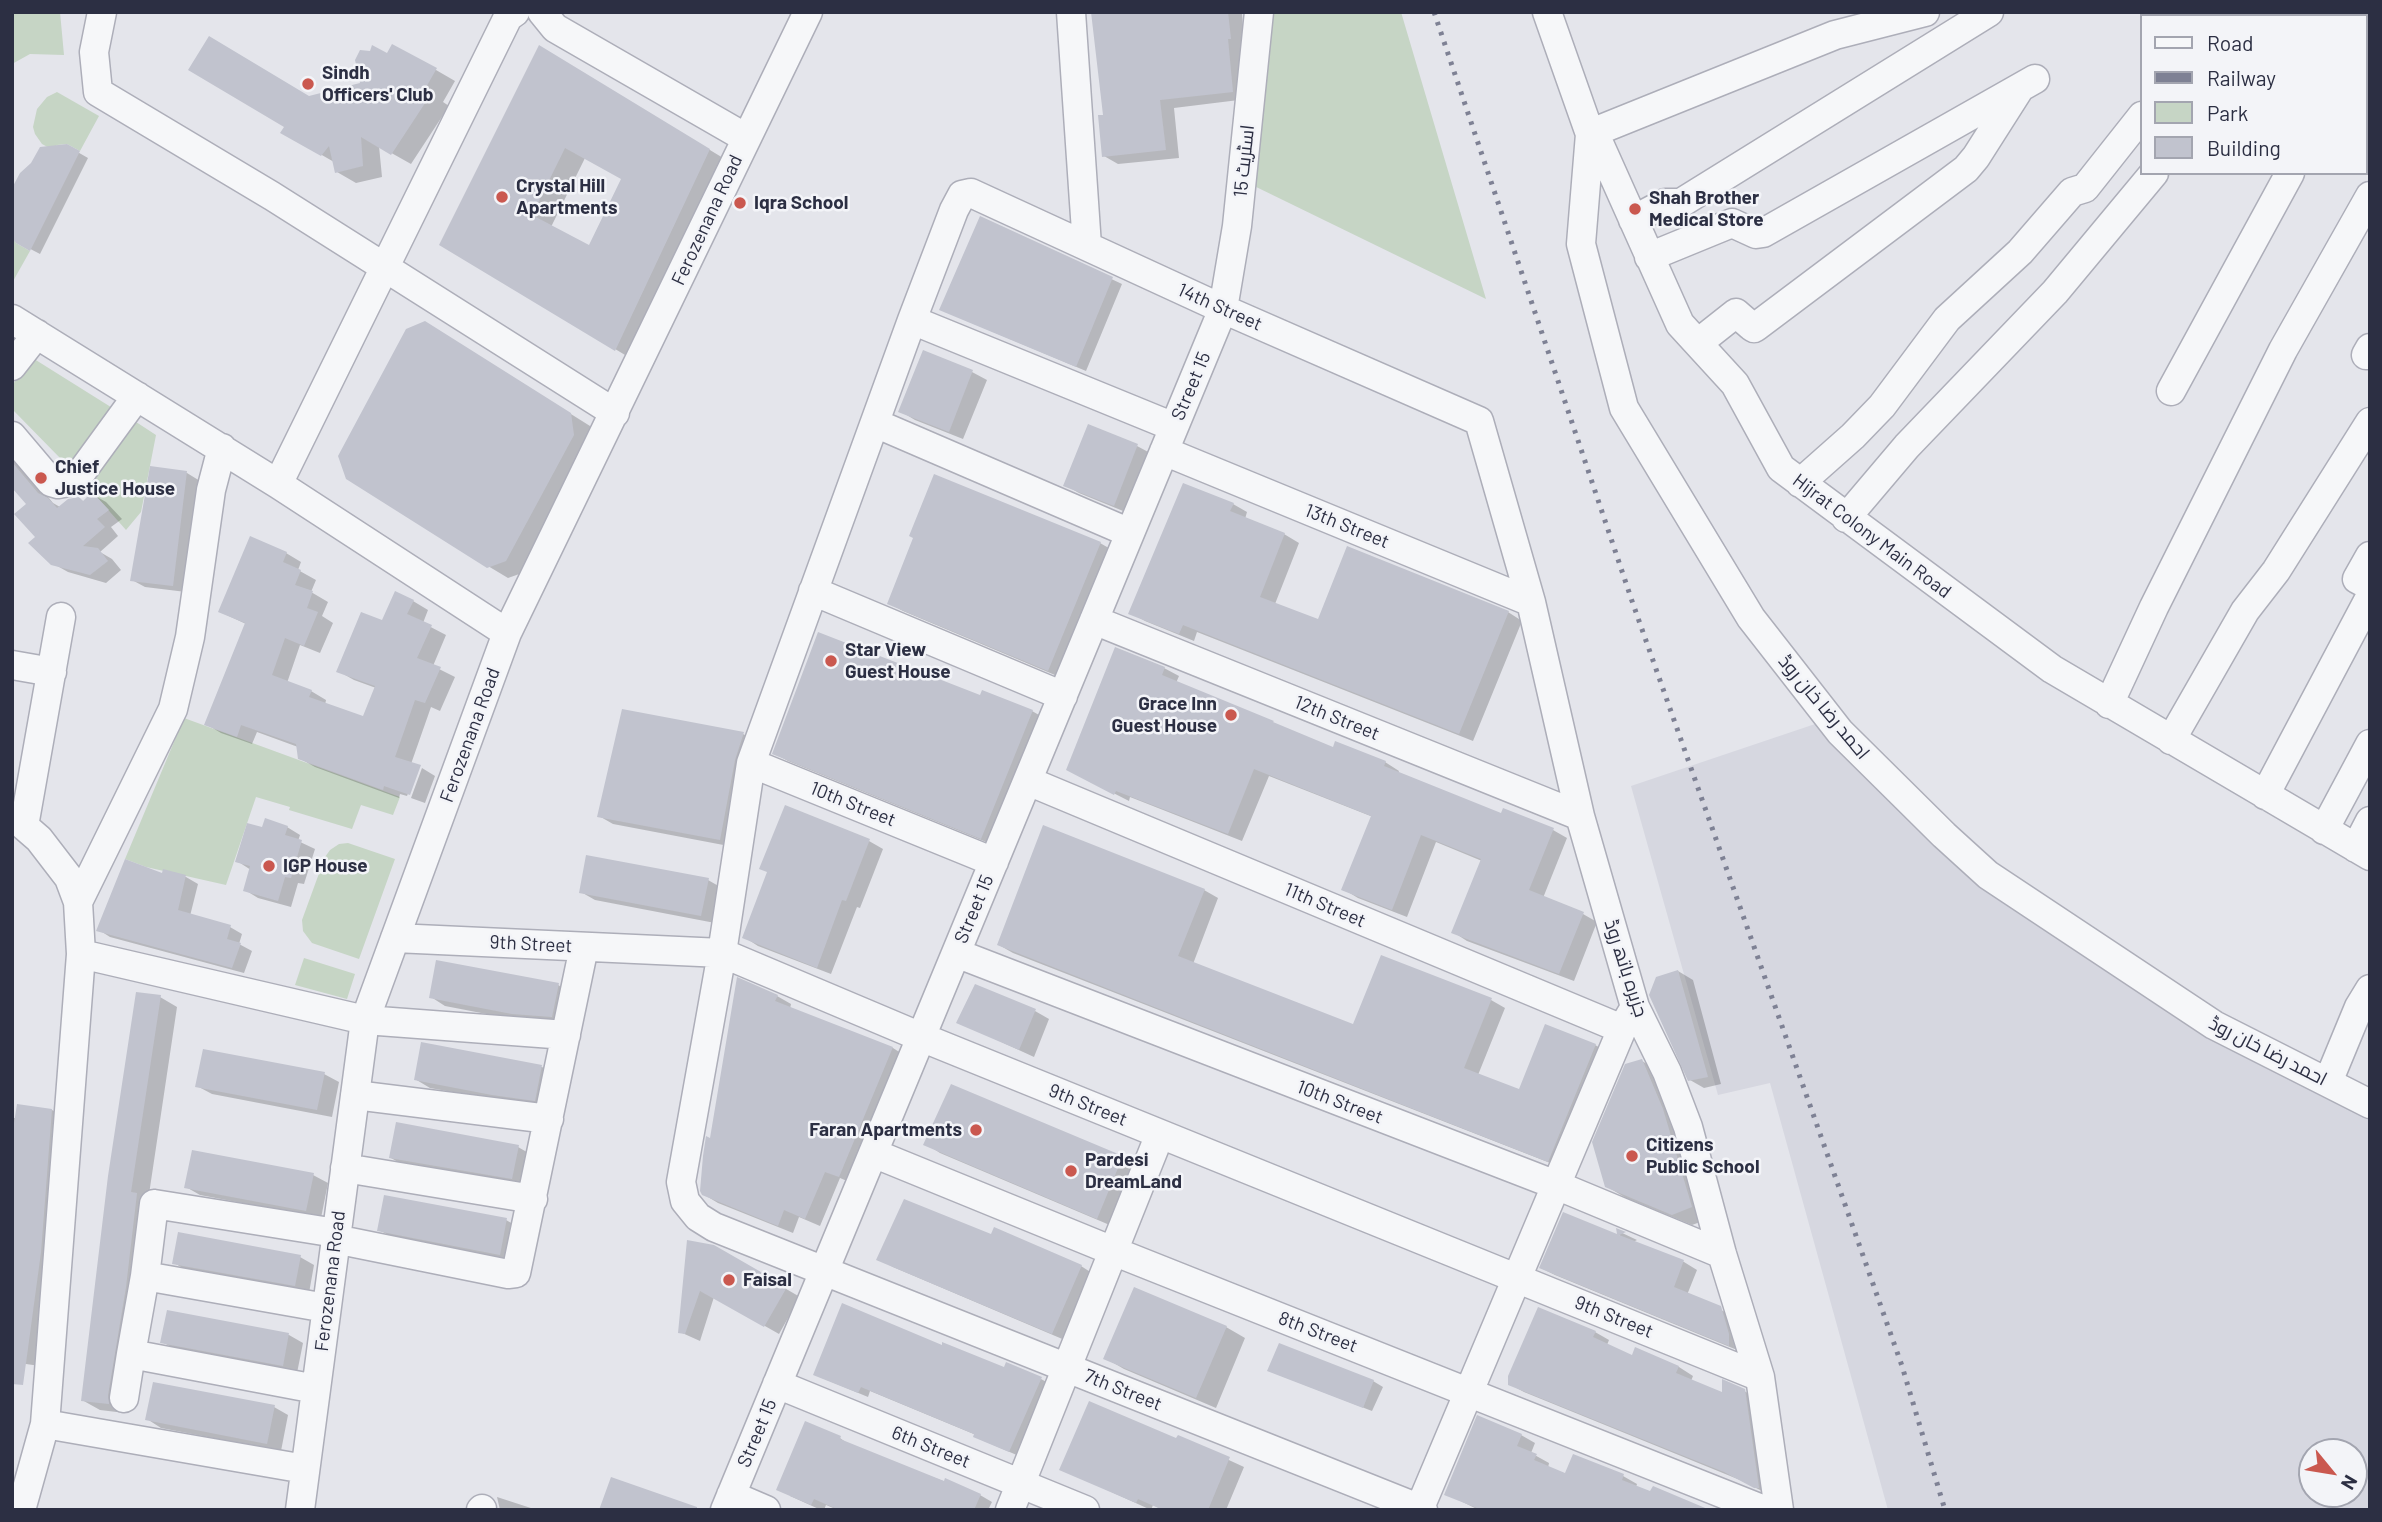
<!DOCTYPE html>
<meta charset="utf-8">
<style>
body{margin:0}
#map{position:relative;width:2382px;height:1522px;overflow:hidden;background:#e4e5eb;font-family:Barlow,sans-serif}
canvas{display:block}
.frame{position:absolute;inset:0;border:14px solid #2c2f43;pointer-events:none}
.legend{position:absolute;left:2140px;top:14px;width:228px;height:161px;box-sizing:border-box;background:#f3f4f8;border:2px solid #a3a5b0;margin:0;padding:9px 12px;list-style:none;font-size:21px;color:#2c2f43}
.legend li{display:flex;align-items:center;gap:14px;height:35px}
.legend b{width:35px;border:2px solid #a3a5b0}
.north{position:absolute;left:2298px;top:1438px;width:70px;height:70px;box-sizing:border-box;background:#f3f4f8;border:2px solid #a3a5b0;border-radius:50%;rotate:120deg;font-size:19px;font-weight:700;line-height:28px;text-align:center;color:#2c2f43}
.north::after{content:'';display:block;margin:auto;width:24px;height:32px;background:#ca584f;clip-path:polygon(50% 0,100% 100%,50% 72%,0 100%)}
</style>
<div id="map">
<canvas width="2382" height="1522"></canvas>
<div class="frame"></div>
<ul class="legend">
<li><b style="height:9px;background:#f6f7f9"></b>Road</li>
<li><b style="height:9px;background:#7e8194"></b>Railway</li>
<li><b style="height:19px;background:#c6d5c5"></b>Park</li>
<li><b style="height:19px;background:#c1c3ce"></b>Building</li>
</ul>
<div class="north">N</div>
</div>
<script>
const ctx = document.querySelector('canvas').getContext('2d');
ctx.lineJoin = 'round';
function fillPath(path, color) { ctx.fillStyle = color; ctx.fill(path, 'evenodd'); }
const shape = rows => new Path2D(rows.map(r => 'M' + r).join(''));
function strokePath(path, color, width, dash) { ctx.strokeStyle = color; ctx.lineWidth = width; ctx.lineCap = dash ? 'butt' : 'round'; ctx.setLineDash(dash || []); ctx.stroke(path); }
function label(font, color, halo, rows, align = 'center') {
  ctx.font = font + ' Barlow,Cairo,sans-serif'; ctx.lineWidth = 5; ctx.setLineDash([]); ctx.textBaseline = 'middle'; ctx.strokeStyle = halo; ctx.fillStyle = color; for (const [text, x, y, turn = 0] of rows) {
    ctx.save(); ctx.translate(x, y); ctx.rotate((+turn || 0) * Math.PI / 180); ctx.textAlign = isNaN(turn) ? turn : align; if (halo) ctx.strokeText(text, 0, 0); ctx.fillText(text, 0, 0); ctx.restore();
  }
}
const built = shape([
 [1827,720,1931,824,2370,1114,2370,1510,1888,1510,1770,1083,1718,1095,1631,786],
 [2312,1452,2354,1452,2354,1494,2312,1494]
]);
const green = shape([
 [12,12,60,12,64,55,30,54,12,64],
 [1270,12,1401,12,1486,299,1248,183],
 [57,92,99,116,80,151,67,144,57,145,53,150,42,144,35,134,33,127,37,109,47,97],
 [12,235,16,243,30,251,12,283],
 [31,357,114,409,76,459,65,461,60,458,12,409,12,386],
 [133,420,156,435,141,512,126,530,87,486],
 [184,718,400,797,393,815,361,805,352,829,289,810,290,807,256,797,226,885,146,867,125,859],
 [348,843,395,859,359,959,312,943,303,931,302,920,325,857,330,850,339,844],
 [304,958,355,974,347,999,295,985]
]);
const shadow = shape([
 [1093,12,1242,12,1247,99,1174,108,1179,158,1118,164,1104,156,1105,116],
 [387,56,436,70,455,81,443,102,449,106,411,164,379,146,382,177,356,183,337,172,334,162,282,132,309,98,362,84],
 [559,58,728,161,635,361,441,244],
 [585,158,623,178,590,247,551,227],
 [67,146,88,158,40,254,17,242,12,228,12,203,17,181],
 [981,218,1122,284,1086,371,941,310],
 [445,335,590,426,593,446,525,572,508,578,488,566],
 [924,353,972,372,987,380,963,439,915,420,900,411],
 [1089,426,1137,446,1152,454,1128,513,1079,493,1065,485],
 [12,453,53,503,60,507,79,499,85,502,92,494,106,502,122,519,111,527,118,536,100,552,112,559,121,570,106,583,68,572,52,563,38,537,28,504,14,487,12,489],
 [151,468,187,473,200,481,186,592,145,587,132,580],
 [1233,504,1247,512,1245,519,1284,534,1299,543,1275,604,1319,622,1508,612,1522,621,1473,741,1197,632,1194,641,1145,621,1131,613],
 [1100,543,1114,551,1062,678,903,611,889,603],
 [286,553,301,562,298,570,316,580,311,592,328,602,322,616,333,623,320,653,300,645,287,683,311,691,326,700,325,705,364,719,376,688,354,680,338,671,383,623,413,601,428,610,423,623,446,635,433,666,455,677,440,711,431,707,411,764,420,767,418,767,407,796,400,794,399,798,315,767,299,758,298,747,257,732,252,744,221,733,206,724,246,624,220,612],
 [1164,668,1179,676,1176,683,1334,749,1385,762,1399,771,1398,774,1502,815,1553,830,1567,838,1543,898,1583,914,1597,922,1574,981,1467,941,1453,932,1482,861,1436,842,1407,917,1358,898,1343,889,1373,817,1269,776,1242,841,1130,797,1129,801,1082,777],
 [981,697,1032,711,1046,719,996,846,788,761,774,753],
 [623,711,743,734,758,742,734,847,613,824,599,816],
 [422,768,435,776,425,803,411,798],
 [287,827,300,835,298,841,315,849,304,884,298,883,291,907,258,898,245,890,251,870,237,861,263,829],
 [869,841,883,849,860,908,857,907,831,974,758,946,744,937],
 [163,875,186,877,198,884,190,916,230,927,242,934,239,944,252,951,244,973,110,937,99,930],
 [708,880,722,888,715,923,595,900,581,892],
 [1204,890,1218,898,1193,964,1354,1027,1491,1000,1505,1008,1478,1075,1520,1092,1595,1045,1609,1053,1563,1168,1013,953,999,945],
 [1678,971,1693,980,1721,1084,1704,1088,1690,1080],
 [738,980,777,996,791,1004,790,1009,893,1048,907,1057,854,1184,840,1178,820,1226,799,1217,793,1233,718,1203,703,1194],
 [558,985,572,993,566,1024,528,1022,445,1006,431,997],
 [160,997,177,1007,148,1201,125,1413,100,1410,82,1400],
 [1035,1011,1049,1019,1034,1057,958,1022],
 [423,1044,542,1067,556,1075,549,1108,508,1102,430,1088,415,1079],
 [1642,1061,1662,1073,1711,1218,1692,1225,1626,1198,1606,1186],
 [324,1074,339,1082,332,1117,212,1094,197,1086],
 [18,1106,52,1110,66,1118,40,1366,12,1362,12,1118,16,1118],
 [926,1144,1122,1157,1137,1165,1112,1226,940,1153],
 [518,1147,532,1155,526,1186,405,1166,391,1158],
 [313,1175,328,1183,321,1218,200,1195,186,1187],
 [506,1220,520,1228,514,1262,394,1238,379,1230],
 [1618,1231,1637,1240,1633,1242,1684,1262,1697,1270,1687,1295,1734,1316,1742,1352,1555,1275,1541,1268,1620,1237],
 [714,1247,800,1297,779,1334,714,1297,700,1341,680,1332],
 [300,1257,314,1265,309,1293,188,1271,174,1263],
 [878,1259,1081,1266,1095,1275,1067,1341,893,1267],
 [1226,1327,1245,1338,1216,1408,1124,1369,1105,1358],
 [1595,1332,1609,1340,1607,1345,1633,1357,1636,1349,1679,1367,1693,1376,1691,1381,1724,1394,1744,1391,1759,1399,1770,1495,1740,1480,1524,1392,1509,1384],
 [289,1335,303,1343,297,1373,177,1350,162,1342],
 [942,1347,1005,1370,1041,1379,1050,1384,1019,1456,984,1441,976,1435,870,1391,868,1397,815,1375],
 [1279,1375,1373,1381,1383,1387,1372,1411],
 [274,1407,288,1415,281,1451,161,1428,147,1419],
 [1521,1435,1535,1443,1531,1453,1549,1463,1548,1468,1566,1475,1623,1476,1637,1484,1636,1487,1708,1510,1479,1510,1446,1494],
 [1179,1437,1244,1467,1226,1510,1163,1510,1153,1505,1151,1510,1061,1469,1177,1440],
 [840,1438,851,1446,980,1495,992,1502,988,1510,838,1510,826,1505,824,1510,821,1510,790,1496],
 [497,1497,537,1510,500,1510]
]);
const building = shape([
 [1091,12,1228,12,1231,39,1228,39,1233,92,1160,100,1166,150,1102,157,1098,115,1103,115],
 [209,36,309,96,360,83,355,60,360,50,370,51,372,45,387,53,392,44,437,68,425,89,431,94,391,155,361,137,363,166,335,173,329,146,321,156,280,133,284,127,188,70],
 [539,45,710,149,615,351,439,245],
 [565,148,621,179,589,245,532,215],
 [67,144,80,151,30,251,16,243,13,239,12,188,20,173,31,163,40,147],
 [980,216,1113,277,1076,367,939,310],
 [425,321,571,413,574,435,506,561,487,568,346,479,338,456,406,329],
 [923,350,973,370,949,432,898,412],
 [1088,424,1138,444,1114,506,1063,486],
 [12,462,38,493,48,498,57,508,68,499,79,497,83,501,92,492,109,510,97,519,105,527,83,546,98,548,108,561,90,575,51,565,28,543,35,537,14,514,26,504,12,488],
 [150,466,187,471,173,586,130,581],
 [934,474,1101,542,1048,671,887,604,913,538,909,536],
 [1183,483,1234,503,1230,511,1285,533,1260,597,1318,619,1347,546,1509,611,1459,734,1183,625,1179,634,1128,614],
 [250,536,287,552,283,562,301,570,295,585,313,591,307,608,318,612,304,646,285,638,272,675,312,690,309,697,363,716,375,686,336,672,361,612,382,620,395,591,414,600,407,614,432,625,417,658,441,667,425,703,415,700,395,757,421,765,410,795,384,786,383,790,298,759,296,744,241,725,237,737,204,725,245,623,218,612],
 [818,632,980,695,982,690,1033,710,981,839,772,754],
 [1115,647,1165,667,1162,675,1274,721,1273,722,1333,747,1335,741,1386,761,1384,766,1501,813,1503,808,1554,828,1529,890,1584,912,1559,974,1451,933,1481,859,1421,835,1392,910,1341,890,1371,816,1254,769,1228,834,1116,791,1114,795,1066,770],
 [622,709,744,732,735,760,720,840,597,817],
 [785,805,870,839,846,901,842,900,817,968,742,938,767,872,759,869],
 [265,818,288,826,285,835,302,840,291,878,285,877,278,901,243,891,250,866,235,862,247,823,262,827],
 [1043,825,1205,889,1178,956,1232,977,1353,1024,1381,955,1492,998,1464,1068,1519,1089,1545,1024,1596,1044,1548,1162,997,945],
 [586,855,709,878,701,916,579,893],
 [125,859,162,873,163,869,186,875,178,910,231,925,227,939,241,943,232,968,96,931],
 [436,960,559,983,552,1017,512,1014,429,998],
 [1678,970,1708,1077,1688,1081,1649,995,1656,977],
 [737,977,778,995,775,1001,893,1047,839,1177,825,1172,805,1219,784,1210,778,1226,702,1195,700,1191,703,1156,706,1136,710,1138],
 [975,984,1036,1009,1019,1050,956,1023],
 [136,992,161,995,131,1192,137,1193,126,1287,108,1395,109,1404,81,1401,108,1176],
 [421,1042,542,1065,535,1101,492,1095,414,1080],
 [203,1049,325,1072,317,1110,195,1087],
 [1642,1059,1663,1109,1692,1207,1672,1215,1605,1187,1592,1142,1625,1064],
 [951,1084,1123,1156,1097,1219,923,1145],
 [17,1104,52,1109,41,1252,23,1385,12,1384,12,1136],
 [396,1122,519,1145,512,1179,389,1158],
 [192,1150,314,1173,306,1211,184,1188],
 [384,1195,507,1218,500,1255,377,1231],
 [904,1199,991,1234,994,1227,1082,1265,1052,1334,876,1260],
 [1563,1212,1617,1234,1616,1228,1626,1232,1619,1235,1684,1260,1674,1287,1721,1306,1729,1334,1729,1346,1539,1268],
 [178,1232,301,1255,295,1286,172,1264],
 [687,1240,714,1245,787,1287,764,1327,700,1291,685,1334,678,1333],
 [1134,1287,1227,1326,1196,1398,1103,1359],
 [842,1303,942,1345,942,1342,1004,1367,1006,1362,1042,1377,1009,1452,973,1437,974,1434,861,1387,858,1393,813,1375],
 [1538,1307,1596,1331,1593,1337,1632,1355,1635,1347,1679,1366,1676,1373,1722,1392,1722,1379,1745,1389,1759,1488,1754,1488,1724,1472,1508,1385,1508,1376],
 [167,1310,289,1333,283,1366,160,1343],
 [1279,1343,1374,1380,1363,1408,1267,1371],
 [153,1382,275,1405,267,1444,145,1420],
 [1089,1401,1176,1438,1178,1435,1230,1457,1208,1510,1163,1510,1138,1499,1136,1503,1059,1470],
 [1477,1415,1522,1434,1517,1446,1537,1454,1534,1460,1565,1473,1573,1454,1624,1474,1622,1480,1650,1491,1653,1486,1710,1510,1482,1510,1444,1495],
 [805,1421,841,1436,840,1439,944,1481,945,1478,981,1494,974,1510,839,1510,814,1499,811,1505,776,1490],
 [611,1477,697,1507,697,1510,599,1510]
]);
const minor = shape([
 [102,12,94,52,98,92,272,196,615,413],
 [542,12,555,28,746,138],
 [1071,12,1087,246],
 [1547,12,1590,134,1594,132,1680,324,1735,384,1781,468,2052,669,2370,856],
 [2221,16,2223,12],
 [2288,16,2291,12],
 [2366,64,2370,59],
 [1594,132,1835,35,1925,12],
 [1590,134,1581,244,1624,408,1751,618,1840,732,1944,835,1988,875,2214,1025,2370,1104],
 [1633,220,1665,203,1681,203,1989,12],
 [1649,257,1732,223,1756,234,1763,233,2035,79],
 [12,319,278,484,507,633],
 [912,320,1174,427],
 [1698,343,1736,313,1751,326,1754,328,1757,326,1966,169,1976,157,2018,91],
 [2366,355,2370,348],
 [12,366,37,334],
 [2171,391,2290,173],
 [875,423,1130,533],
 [12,436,51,482,58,484,75,481,137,396],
 [1164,451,1531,602],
 [1800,483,1853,436,1882,406,1947,319,2020,252,2072,192,2085,188,2142,116],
 [278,484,508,17,515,12],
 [1846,518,1907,446,2055,292,2154,173],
 [2370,556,2357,579,2370,586],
 [813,591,1063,696],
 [61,617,24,826,39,839,69,878,78,902],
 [1094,620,1580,816],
 [12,665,52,672],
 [2109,704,2154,607,2283,350,2370,196],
 [2171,740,2245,611,2276,571,2370,422],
 [751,763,994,862],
 [1028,781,1622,1029],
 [2265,795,2370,597],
 [2324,830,2370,744],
 [2356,848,2370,821],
 [395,938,722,953,921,1037,1760,1377],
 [956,953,1556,1185,1722,1254],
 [81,954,365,1020,566,1035],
 [2328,1082,2359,1007,2370,989],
 [355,1095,549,1119],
 [873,1153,1113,1251,1764,1510],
 [345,1168,533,1199],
 [335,1239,508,1274,516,1273,584,947],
 [145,1276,154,1204,336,1233],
 [777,1384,1085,1510],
 [316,1389,131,1354,145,1276,326,1308],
 [124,1398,131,1354],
 [45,1424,305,1469],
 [731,1495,766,1510],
 [21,1510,45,1424,81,954,78,902,173,709,190,637,211,490,222,448],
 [300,1510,365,1020,507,633,808,12],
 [481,1510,482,1509],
 [725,1510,1223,309,1237,226,1259,12],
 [1010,1510,1160,1134],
 [1419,1510,1622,1029,1632,1012],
 [1423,1510,714,1227,698,1217,685,1201,681,1182,722,953,751,763,912,320,954,210,962,195,971,193,1223,309,1479,421,1531,602,1580,816,1635,1007,1667,1072,1688,1127,1722,1254,1760,1377,1779,1510]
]);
const rail = shape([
 [1434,12,1632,601,1902,1366,1945,1510]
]);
const markers = [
 [308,84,7,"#ca584f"],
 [502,197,7,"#ca584f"],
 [740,203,7,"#ca584f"],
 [1635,209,7,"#ca584f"],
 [41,478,7,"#ca584f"],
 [831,661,7,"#ca584f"],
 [1231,715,7,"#ca584f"],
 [269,866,7,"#ca584f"],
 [976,1130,7,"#ca584f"],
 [1632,1156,7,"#ca584f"],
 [1071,1171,7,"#ca584f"],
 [729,1280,7,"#ca584f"]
];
const poiNames = [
 ["Sindh",322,73],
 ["Officers' Club",322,95],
 ["Crystal Hill",516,186],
 ["Apartments",516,208],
 ["Shah Brother",1649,198],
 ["Medical Store",1649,220],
 ["Iqra School",754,203],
 ["Chief",55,467],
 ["Justice House",55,489],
 ["Star View",845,650],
 ["Guest House",845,672],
 ["Grace Inn",1217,704,"right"],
 ["Guest House",1217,726,"right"],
 ["IGP House",283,866],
 ["Faran Apartments",962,1130,"right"],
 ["Citizens",1646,1145],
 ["Public School",1646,1167],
 ["Pardesi",1085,1160],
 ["DreamLand",1085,1182],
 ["Faisal",743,1280]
];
const streetNames = [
 ["اسٹریٹ 15",1244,161,-84],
 ["Ferozenana Road",707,220,-65],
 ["14th Street",1220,307,24],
 ["Street 15",1191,386,-67],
 ["13th Street",1347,526,22],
 ["Hijrat Colony Main Road",1872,536,37],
 ["احمد رضا خان روڈ",1824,707,50],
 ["12th Street",1337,718,22],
 ["Ferozenana Road",470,735,-70],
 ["10th Street",853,804,22],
 ["11th Street",1325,905,23],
 ["Street 15",974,909,-67],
 ["9th Street",531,944,3],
 ["جزیرہ باتھ روڈ",1626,968,72],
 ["احمد رضا خان روڈ",2268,1051,27],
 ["10th Street",1340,1102,21],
 ["9th Street",1088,1105,22],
 ["Ferozenana Road",330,1281,-83],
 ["9th Street",1614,1317,22],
 ["8th Street",1318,1332,21],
 ["7th Street",1123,1390,22],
 ["Street 15",757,1433,-67],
 ["6th Street",931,1447,22]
];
fillPath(built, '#d6d7e0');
fillPath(green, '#c6d5c5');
fillPath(shadow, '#0003');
fillPath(building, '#c1c3ce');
strokePath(minor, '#adaeb9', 31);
strokePath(minor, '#f6f7f9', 28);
strokePath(rail, '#7e8194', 5, [3.5, 7]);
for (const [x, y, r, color] of markers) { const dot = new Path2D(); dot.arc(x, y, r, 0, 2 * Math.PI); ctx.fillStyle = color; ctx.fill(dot); strokePath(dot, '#f3f4f8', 2.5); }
label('bold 19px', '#2c2f43', '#f3f4f8', poiNames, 'left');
label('19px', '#2c2f43', '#f3f4f8', streetNames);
</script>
